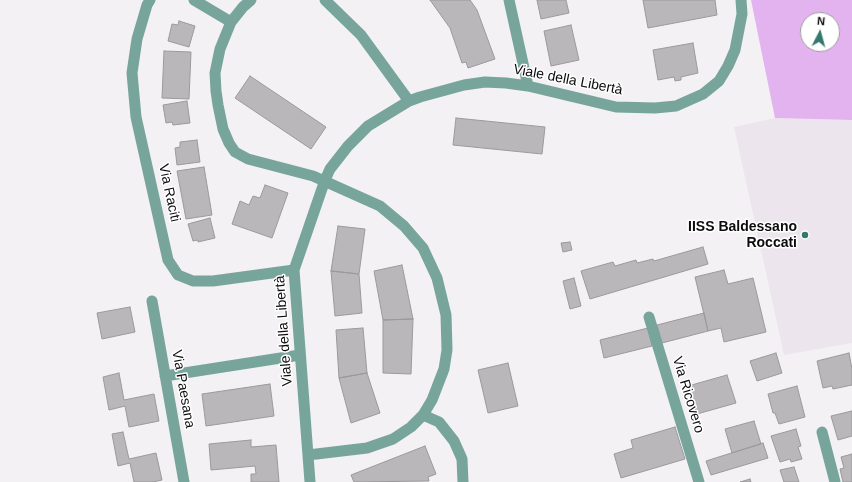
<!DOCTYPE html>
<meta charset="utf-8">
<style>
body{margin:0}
#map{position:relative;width:852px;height:482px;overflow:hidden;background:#f3f1f4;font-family:Helvetica,sans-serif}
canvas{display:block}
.north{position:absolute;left:800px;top:12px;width:40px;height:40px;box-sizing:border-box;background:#fff;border:1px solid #9e9e9e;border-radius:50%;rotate:6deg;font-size:11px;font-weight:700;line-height:16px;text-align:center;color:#0d0c0d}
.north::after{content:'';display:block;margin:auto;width:14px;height:18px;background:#34796d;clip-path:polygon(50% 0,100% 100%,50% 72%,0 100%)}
</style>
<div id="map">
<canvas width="852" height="482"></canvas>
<div class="north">N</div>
</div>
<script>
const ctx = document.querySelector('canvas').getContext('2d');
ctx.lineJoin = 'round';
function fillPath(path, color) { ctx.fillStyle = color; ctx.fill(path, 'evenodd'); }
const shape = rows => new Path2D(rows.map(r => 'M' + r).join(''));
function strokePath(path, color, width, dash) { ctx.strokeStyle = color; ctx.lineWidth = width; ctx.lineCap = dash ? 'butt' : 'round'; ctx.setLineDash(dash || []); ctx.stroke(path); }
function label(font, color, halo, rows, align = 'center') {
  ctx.font = font + ' Helvetica,sans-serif'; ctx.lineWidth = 3; ctx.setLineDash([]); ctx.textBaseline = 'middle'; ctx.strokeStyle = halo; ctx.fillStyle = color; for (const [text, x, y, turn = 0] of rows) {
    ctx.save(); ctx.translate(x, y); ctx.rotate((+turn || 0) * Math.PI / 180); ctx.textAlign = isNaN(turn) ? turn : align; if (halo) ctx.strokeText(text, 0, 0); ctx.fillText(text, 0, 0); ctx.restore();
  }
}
const built = shape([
 [775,118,852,120,852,343,784,355,734,127]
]);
const green = shape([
 [751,0,852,0,852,120,775,118],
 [808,20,832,20,832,44,808,44]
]);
const building = shape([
 [430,0,470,0,477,10,495,59,468,68,466,62,462,63,450,28,430,0],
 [537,0,566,0,569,13,541,19,537,0],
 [643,0,715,0,717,15,648,28,643,0],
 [179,21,195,26,189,47,168,41,172,24,178,25,179,21],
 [571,25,579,60,551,66,544,31,571,25],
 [693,43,698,73,681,77,681,80,675,81,674,77,658,80,653,50,693,43],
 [164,51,191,52,189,99,162,98,164,51],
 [250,76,326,127,311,149,235,98,250,76],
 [187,101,190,123,173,125,172,122,166,123,163,105,187,101],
 [456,118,545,127,542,154,453,145,456,118],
 [197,140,200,162,177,165,175,148,180,147,180,142,197,140],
 [204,167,212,215,186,219,177,171,204,167],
 [265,185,288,193,272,238,232,224,240,201,249,205,253,196,260,198,265,185],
 [210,218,215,238,198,242,198,240,193,241,188,224,210,218],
 [338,226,365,229,359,274,331,271,338,226],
 [570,242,572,250,563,252,561,243,570,242],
 [703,247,708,264,590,299,581,271,613,262,615,266,636,260,637,263,653,259,654,261,703,247],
 [402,265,413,319,383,320,374,271,402,265],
 [724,270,728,284,753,278,766,332,724,342,721,328,708,331,695,277,724,270],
 [331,271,359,274,362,313,335,316,331,271],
 [574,278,581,306,570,309,563,281,574,278],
 [130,307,135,332,102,339,97,313,130,307],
 [704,313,708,331,662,343,657,325,704,313],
 [413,319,411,374,383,373,383,320,413,319],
 [363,328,367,373,339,378,336,330,363,328],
 [648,328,652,346,604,358,600,340,648,328],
 [776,353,782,373,757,381,750,361,776,353],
 [849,353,852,369,852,385,833,389,832,386,823,388,817,361,849,353],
 [508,363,518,406,488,413,478,370,508,363],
 [119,373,124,400,154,394,159,421,129,427,125,406,109,410,103,377,119,373],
 [367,373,380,413,351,423,339,378,367,373],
 [727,375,736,403,697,414,688,386,727,375],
 [270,384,274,416,206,426,202,394,270,384],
 [797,386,805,417,779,424,775,413,773,413,768,394,797,386],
 [852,411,852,436,838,440,831,416,852,411],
 [754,421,761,444,732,453,725,429,754,421],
 [675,427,685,459,621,478,614,454,633,448,631,440,675,427],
 [796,429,801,446,798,447,802,459,791,462,790,459,780,462,771,436,796,429],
 [123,432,129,459,156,453,162,480,153,482,134,482,130,463,118,466,112,434,123,432],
 [251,440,251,447,276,445,279,482,251,482,251,474,256,474,255,466,211,470,209,444,251,440],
 [763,443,768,458,711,475,706,461,763,443],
 [425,446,436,474,428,477,429,481,354,482,351,475,425,446],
 [852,454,852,482,843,482,840,469,844,468,841,457,852,454],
 [794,467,799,482,784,482,780,470,794,467],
 [750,479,751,482,740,482,750,479]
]);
const minor = shape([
 [150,0,147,5,137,39,132,73,136,117,168,260,178,275,193,281,213,281,294,270],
 [194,0,231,22],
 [251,0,243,7,231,22,220,49,215,73,216,91,218,105,223,129,229,143,235,152,248,159,313,176,380,206,404,226,423,248,437,278,446,315,447,350,444,369,432,400,423,415,411,427,393,439,367,448,308,455],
 [325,0,361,35,409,101],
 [509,0,528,86],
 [152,301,184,482],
 [649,317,699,482],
 [165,376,300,355],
 [423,415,439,422,454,441,462,459,463,482],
 [822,432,835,482],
 [310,482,294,270,325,180,330,169,348,146,368,126,409,101,420,97,464,85,485,82,506,83,528,86,616,107,655,108,676,106,703,94,719,81,728,66,735,50,742,14,741,0]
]);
const markers = [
 [805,235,4,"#34796d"]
];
const streetNames = [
 ["Viale della Libertà",568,80,11],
 ["Via Raciti",169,193,78],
 ["Viale della Libertà",284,331,-94],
 ["Via Paesana",183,389,80],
 ["Via Ricovero",688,395,73]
];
const poiNames = [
 ["IISS Baldessano",797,227],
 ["Roccati",797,243]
];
fillPath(built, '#ece5ee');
fillPath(green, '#e3b3ef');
fillPath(building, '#b9b7ba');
strokePath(building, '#9b999b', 1);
strokePath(minor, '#77a59c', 11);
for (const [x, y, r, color] of markers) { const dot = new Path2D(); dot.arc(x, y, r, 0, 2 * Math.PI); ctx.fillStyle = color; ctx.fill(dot); strokePath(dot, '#fff', 1.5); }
label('14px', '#0d0c0d', '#fff', streetNames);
label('bold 14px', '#0d0c0d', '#fff', poiNames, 'right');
</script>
